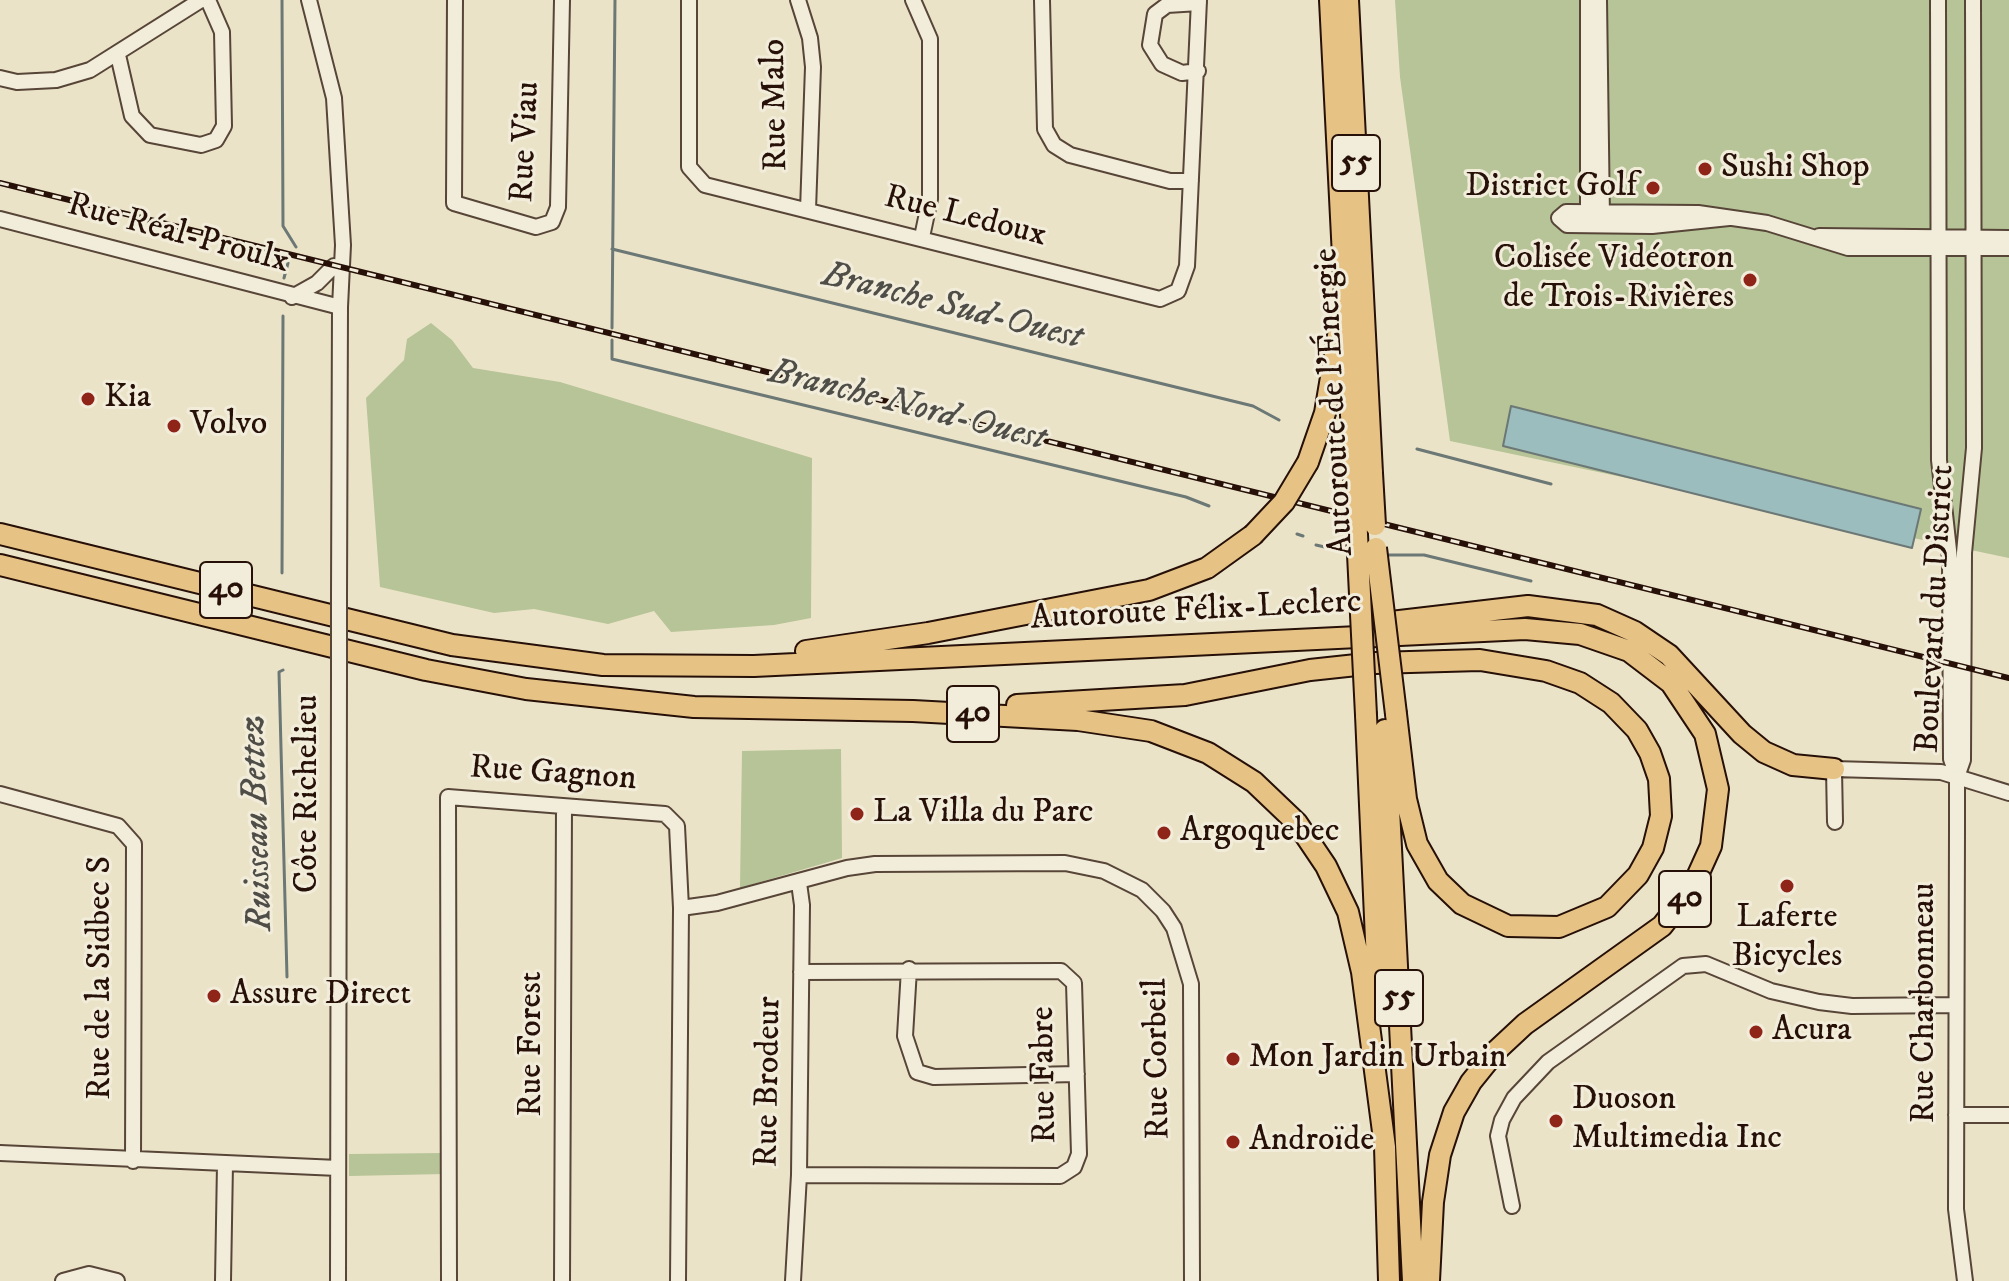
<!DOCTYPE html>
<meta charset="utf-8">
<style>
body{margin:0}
canvas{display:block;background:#ebe3c7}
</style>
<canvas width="2009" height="1281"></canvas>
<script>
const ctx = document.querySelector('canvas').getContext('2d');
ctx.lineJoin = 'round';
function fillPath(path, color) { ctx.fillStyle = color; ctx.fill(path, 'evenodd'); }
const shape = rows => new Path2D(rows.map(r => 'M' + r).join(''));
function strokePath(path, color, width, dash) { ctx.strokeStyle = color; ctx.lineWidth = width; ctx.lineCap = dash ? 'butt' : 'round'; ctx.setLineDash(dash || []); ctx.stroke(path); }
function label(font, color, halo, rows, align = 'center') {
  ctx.font = font + ' "IM FELL DW Pica",serif'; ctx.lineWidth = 6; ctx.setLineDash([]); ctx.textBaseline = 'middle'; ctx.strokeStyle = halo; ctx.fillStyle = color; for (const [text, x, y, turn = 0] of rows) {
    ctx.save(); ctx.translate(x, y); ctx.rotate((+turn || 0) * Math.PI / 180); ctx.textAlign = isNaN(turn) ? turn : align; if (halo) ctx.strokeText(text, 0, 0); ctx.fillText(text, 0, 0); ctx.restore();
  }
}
const green = shape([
 [1395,0,2009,0,2009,558,1450,441,1400,77],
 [431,323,452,340,473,368,560,382,812,458,811,618,774,625,671,632,654,611,608,624,534,609,494,613,380,587,366,398,404,360,407,339],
 [841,749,842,858,740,888,742,751],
 [445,1153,445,1174,349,1176,349,1154],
 [1399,1193,1406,1281,1398,1281,1396,1195]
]);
const water = shape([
 [1511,406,1921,509,1912,548,1503,446,1511,406]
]);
const stream = shape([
 [282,0,283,226,296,247],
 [612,249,1253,406,1279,420],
 [284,278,288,263],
 [612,328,615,0],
 [612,340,612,359,1186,497,1209,506],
 [1417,449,1551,484],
 [1297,534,1303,536],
 [1316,545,1351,553],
 [1386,555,1424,555,1531,581],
 [282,573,283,316],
 [283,670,279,672,287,977]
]);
const minor = shape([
 [309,0,334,98,343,245,340,307,339,595],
 [455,0,454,203,536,227,552,222,558,207,562,0],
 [689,0,689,167,705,185,1160,299,1178,291,1187,266,1199,0],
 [798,0,810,38,813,67,808,210],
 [913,0,930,39,930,199,922,237],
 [1042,0,1045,129,1054,145,1070,155,1170,181,1191,181],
 [1588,0,1588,221],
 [1599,0,1602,217],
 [1938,0,1939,460,1950,559,1951,759,1957,777],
 [118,55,132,116,150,135,201,145,216,140,224,126,222,32,208,0],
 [1198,71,1182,73,1162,64,1150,45,1155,14,1167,5,1199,3],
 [0,78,17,82,56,80,90,70,201,0],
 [1729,218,1652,226,1567,225,1559,218,1566,212,1698,213,1767,223,1848,248,2009,248],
 [0,219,340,307],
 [1819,236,2009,238],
 [292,297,317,283,334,266],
 [0,794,118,826,134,844,133,1161],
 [1835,822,1834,769,1941,772,2009,793],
 [681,908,717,903,847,868,875,864,1065,863,1104,871,1142,890,1163,911,1174,928,1191,984,1192,1281],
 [909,969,905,1036,917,1072,934,1077,1077,1074],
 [1956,1115,2009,1115],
 [0,1153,338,1168],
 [799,1175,1060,1176,1074,1167,1079,1154,1074,983,1061,971,801,972],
 [1512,1206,1498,1136,1502,1120,1514,1098,1548,1062,1683,966,1706,964,1771,991,1819,1002,1852,1006,1956,1005],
 [63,1281,89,1274,117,1281],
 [223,1281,225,1164],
 [338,1281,339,673],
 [449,1281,448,797,665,814,677,826,681,908,678,1281],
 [562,1281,564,807],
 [793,1281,799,1175,802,905,799,883],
 [1965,1281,1956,1209,1957,828,1957,777,1963,760,1964,553,1974,448,1973,0]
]);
const highway = shape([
 [1330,0,1354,474],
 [1348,0,1372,473],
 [1308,462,1325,413,1339,330],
 [0,534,452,645,603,665,754,666,1525,629,1580,634,1629,651,1671,683,1705,734,1718,789,1711,846,1692,888,1662,926,1525,1024,1496,1051,1471,1082,1454,1112,1440,1155,1433,1202,1429,1281],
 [0,565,426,670,526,689,694,707,913,711,1078,720,1151,731,1208,753,1254,782,1297,823,1326,866,1348,912,1362,972,1385,1147,1389,1281],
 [1391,622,1528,606,1597,615,1635,632,1669,655,1742,734,1764,752,1793,765,1834,769],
 [806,651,928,633,1149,590,1207,568,1253,535],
 [1017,705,1185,695,1310,670,1375,663,1480,660,1546,671,1580,683,1611,703,1637,730,1650,753,1659,779,1661,816,1653,848,1638,875,1607,907,1559,927,1508,926,1462,904,1438,881,1417,844,1406,799,1396,714],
 [1366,715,1379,1007],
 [1385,730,1413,1281]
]);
const rail = shape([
 [0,183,2009,678]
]);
const minorBridge = shape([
 [339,673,339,595]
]);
const highwayBridge = shape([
 [1372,473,1375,525],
 [1354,474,1366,715],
 [1253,535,1284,502,1308,462],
 [1376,548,1396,714]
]);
const markers = [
 [1705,169,8,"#8f2418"],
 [1653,188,8,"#8f2418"],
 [1750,280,8,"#8f2418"],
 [88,399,8,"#8f2418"],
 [174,426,8,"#8f2418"],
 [857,814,8,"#8f2418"],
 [1164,833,8,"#8f2418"],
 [1787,886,8,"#8f2418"],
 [214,996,8,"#8f2418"],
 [1756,1032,8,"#8f2418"],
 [1233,1059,8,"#8f2418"],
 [1556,1121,8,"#8f2418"],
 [1233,1142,8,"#8f2418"]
];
const shields = [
 [1356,163,48],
 [226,590,52],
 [973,714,52],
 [1685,899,52],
 [1399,998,48]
];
const shieldNames = [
 ["55",1356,163],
 ["40",226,590],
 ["40",973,714],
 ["40",1685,899],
 ["55",1399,998]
];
const streetNames = [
 ["Rue Malo",777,105,-91],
 ["Rue Viau",527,142,-87],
 ["Rue Ledoux",965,218,14],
 ["Rue Réal-Proulx",178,235,15],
 ["Autoroute de l'Énergie",1336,402,-93],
 ["Boulevard du District",1937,609,-87],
 ["Autoroute Félix-Leclerc",1196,612,-3],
 ["Rue Gagnon",553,775,4],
 ["Côte Richelieu",309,794,-90],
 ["Rue de la Sidbec S",102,978,-90],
 ["Rue Charbonneau",1926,1003,-90],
 ["Rue Forest",533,1044,-90],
 ["Rue Corbeil",1159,1059,-91],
 ["Rue Fabre",1046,1075,-91],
 ["Rue Brodeur",770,1082,-89]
];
const poiNames = [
 ["Sushi Shop",1721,169],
 ["District Golf",1637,188,"right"],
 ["Colisée Vidéotron",1734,260,"right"],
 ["de Trois-Rivières",1734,299,"right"],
 ["Kia",104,399],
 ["Volvo",190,426],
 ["La Villa du Parc",873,814],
 ["Argoquebec",1180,833],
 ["Laferte",1787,919,"center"],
 ["Bicycles",1787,958,"center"],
 ["Assure Direct",230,996],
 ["Acura",1772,1032],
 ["Mon Jardin Urbain",1249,1059],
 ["Duoson",1572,1101],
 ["Multimedia Inc",1572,1140],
 ["Androïde",1249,1142]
];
const waterNames = [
 ["Branche Sud-Ouest",952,308,14],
 ["Branche Nord-Ouest",907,407,14],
 ["Ruisseau Bettez",259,823,-92]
];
fillPath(green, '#b6c497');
fillPath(water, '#9bbdbd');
strokePath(water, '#6c7875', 2);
strokePath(stream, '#6c7875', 3);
strokePath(minor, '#574538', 18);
strokePath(highway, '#261008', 24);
strokePath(minor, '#f2eddb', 14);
strokePath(highway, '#e6c284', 20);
strokePath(rail, '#261008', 6);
strokePath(rail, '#f2eddb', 3, [9]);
strokePath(minorBridge, '#574538', 18, []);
strokePath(highwayBridge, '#261008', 24, []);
strokePath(minorBridge, '#f2eddb', 14);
strokePath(highwayBridge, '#e6c284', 20);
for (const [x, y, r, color] of markers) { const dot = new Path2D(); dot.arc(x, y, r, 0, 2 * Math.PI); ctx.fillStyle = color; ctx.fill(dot); strokePath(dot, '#f2eddb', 3); }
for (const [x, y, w] of shields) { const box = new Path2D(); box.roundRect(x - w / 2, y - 28, w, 56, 6); ctx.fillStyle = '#f2eddb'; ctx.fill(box); strokePath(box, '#261008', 2); }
label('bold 32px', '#261008', null, shieldNames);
label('34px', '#261008', '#f2eddb', streetNames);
label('34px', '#261008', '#f2eddb', poiNames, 'left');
label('italic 36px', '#4f4d47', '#f2eddb', waterNames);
</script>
